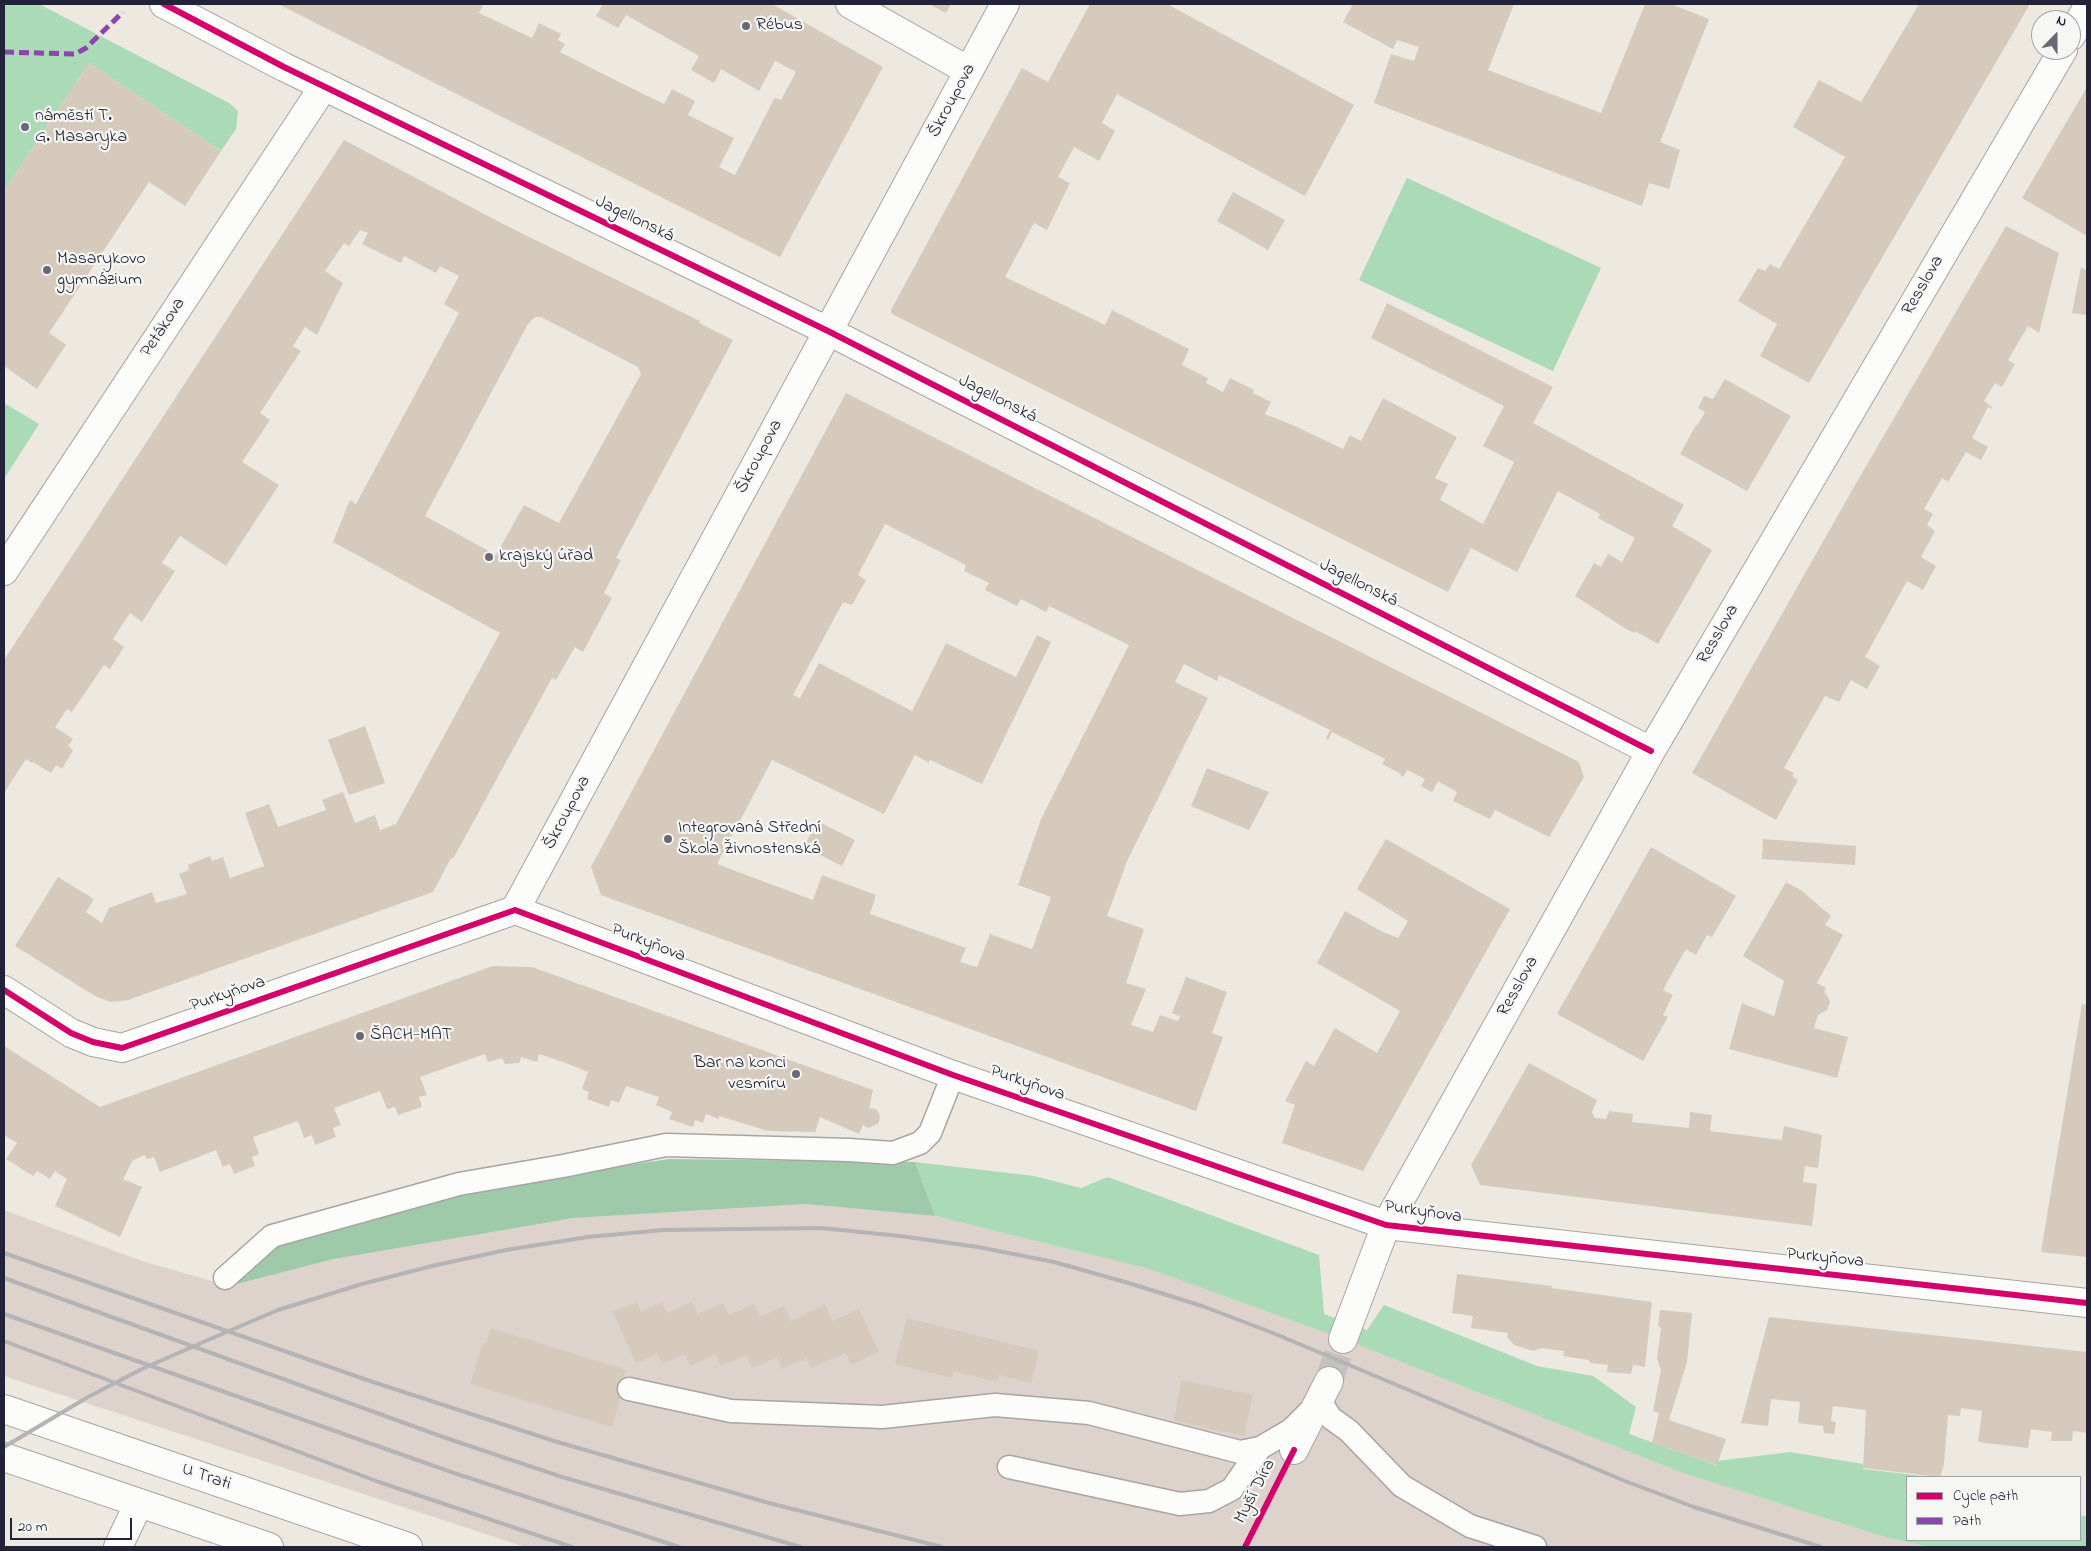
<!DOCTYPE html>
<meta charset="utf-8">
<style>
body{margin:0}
#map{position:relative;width:2091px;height:1551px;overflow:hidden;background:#ede9e0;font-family:"Indie Flower",sans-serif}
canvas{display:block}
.frame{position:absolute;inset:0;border:5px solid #22223b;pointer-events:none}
.legend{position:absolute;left:1906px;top:1476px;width:175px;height:65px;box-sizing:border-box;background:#f6f6f2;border:1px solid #a1a1a9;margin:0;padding:6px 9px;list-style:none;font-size:15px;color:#22223b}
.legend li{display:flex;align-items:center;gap:10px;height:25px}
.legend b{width:25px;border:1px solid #a1a1a9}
.north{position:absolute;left:2031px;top:10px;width:50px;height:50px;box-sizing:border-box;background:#f6f6f2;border:1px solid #a1a1a9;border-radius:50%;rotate:22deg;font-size:14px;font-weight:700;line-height:20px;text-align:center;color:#22223b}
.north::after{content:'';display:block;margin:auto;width:18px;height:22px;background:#696875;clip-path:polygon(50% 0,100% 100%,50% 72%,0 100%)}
.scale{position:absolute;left:10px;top:1518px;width:122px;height:22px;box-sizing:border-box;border:2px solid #22223b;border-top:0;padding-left:6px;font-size:15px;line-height:18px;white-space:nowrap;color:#22223b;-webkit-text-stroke:4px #f6f6f2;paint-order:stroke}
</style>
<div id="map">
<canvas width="2091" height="1551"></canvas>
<div class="frame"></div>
<ul class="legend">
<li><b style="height:6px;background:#d6006c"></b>Cycle path</li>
<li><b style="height:6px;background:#8e44ad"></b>Path</li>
</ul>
<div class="north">N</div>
<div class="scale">20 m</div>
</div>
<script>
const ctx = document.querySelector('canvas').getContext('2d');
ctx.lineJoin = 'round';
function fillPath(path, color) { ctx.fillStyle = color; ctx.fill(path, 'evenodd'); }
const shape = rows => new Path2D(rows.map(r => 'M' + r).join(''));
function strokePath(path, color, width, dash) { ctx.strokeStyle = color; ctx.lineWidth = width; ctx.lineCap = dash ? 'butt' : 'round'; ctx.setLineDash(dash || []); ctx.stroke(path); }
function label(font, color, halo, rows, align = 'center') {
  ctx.font = font + ' "Indie Flower",sans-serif'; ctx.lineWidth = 4.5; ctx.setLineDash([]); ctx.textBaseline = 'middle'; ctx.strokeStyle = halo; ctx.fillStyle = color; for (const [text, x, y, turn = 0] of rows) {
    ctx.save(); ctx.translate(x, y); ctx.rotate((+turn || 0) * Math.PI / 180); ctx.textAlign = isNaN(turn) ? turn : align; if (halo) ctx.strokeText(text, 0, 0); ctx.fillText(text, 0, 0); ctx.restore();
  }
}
const industrial = shape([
 [806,1204,935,1216,1149,1269,1343,1339,1683,1473,1888,1538,1930,1547,525,1547,4,1376,4,1210,142,1261,229,1286,334,1259,574,1218]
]);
const green = shape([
 [4,4,39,4,229,103,238,111,236,129,221,151,89,63,4,191],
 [1407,178,1601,268,1553,371,1359,280],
 [4,403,39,424,4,479],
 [915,1162,1034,1176,1081,1188,1108,1177,1319,1255,1324,1314,1367,1330,1384,1305,1537,1366,1593,1376,1636,1407,1629,1434,1716,1465,1718,1461,1790,1452,1863,1464,1863,1469,1931,1477,1907,1477,1907,1540,2080,1540,2080,1515,2087,1517,2087,1547,1930,1547,1888,1538,1683,1473,1343,1339,1149,1269,935,1216]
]);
const forest = shape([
 [669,1159,915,1162,935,1216,806,1204,574,1218,334,1259,229,1286,274,1245,468,1189]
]);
const building = shape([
 [278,4,480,4,483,5,479,13,532,38,539,23,561,34,558,40,565,44,560,52,619,82,664,104,672,89,695,101,688,115,734,138,719,167,735,175,774,99,776,98,781,100,796,72,775,61,759,91,721,69,714,83,691,70,699,56,626,15,618,28,596,16,603,4,772,4,883,67,780,257],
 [929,4,951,4,946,13],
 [1090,4,1167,4,1354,105,1305,196,1117,94,1102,123,1115,131,1099,161,1074,147,1058,177,1070,183,1047,230,1034,223,1005,277,1105,325,1112,310,1189,349,1182,365,1208,378,1206,383,1223,392,1230,378,1254,390,1253,393,1271,402,1265,414,1295,426,1343,449,1350,435,1361,441,1383,398,1457,437,1435,478,1448,484,1440,500,1483,524,1514,462,1483,446,1504,406,1371,338,1387,303,1553,387,1533,423,1684,505,1672,526,1712,550,1658,644,1635,631,1634,633,1623,627,1575,596,1594,563,1601,567,1608,554,1622,562,1635,538,1598,518,1600,514,1558,491,1517,572,1471,548,1448,592,892,314,891,310,1022,68,1048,82],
 [1353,4,1514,4,1488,70,1601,113,1645,4,1671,4,1709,19,1660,142,1680,150,1669,189,1649,183,1642,206,1374,103,1391,54,1414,61,1419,47,1397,40,1393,49,1343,22],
 [1914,4,2030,4,1809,383,1760,356,1777,324,1738,301,1758,268,1765,271,1770,264,1779,269,1845,157,1793,127,1819,80,1861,102,1918,6],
 [89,63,221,151,185,206,149,182,49,333,66,345,37,389,4,366,4,191],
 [2087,87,2087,236,2022,198],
 [344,140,503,224,700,321,699,323,733,340,616,558,621,560,604,593,612,598,583,652,575,647,556,680,552,678,453,859,451,858,433,892,128,1000,111,1002,95,996,15,946,58,877,94,899,86,912,102,923,109,908,152,892,156,903,187,894,179,874,189,870,188,865,210,856,212,861,223,857,230,878,264,866,245,813,269,804,278,827,326,810,322,800,343,792,355,823,375,815,380,830,396,824,500,633,333,542,350,500,356,504,459,313,444,304,459,276,440,266,436,273,404,256,401,263,362,244,368,233,360,230,349,246,344,243,325,271,343,283,317,335,305,327,293,346,301,351,260,413,270,420,242,462,279,485,226,566,180,536,179,537,162,563,175,571,142,622,130,613,113,639,124,647,110,669,104,665,72,712,67,709,55,727,73,739,68,746,73,750,62,769,56,765,51,773,33,762,32,763,26,759,4,793,4,660],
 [535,317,541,317,638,367,641,374,559,523,524,505,496,555,425,516,528,324],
 [1233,192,1285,220,1268,250,1217,221],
 [2006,226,2059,253,2039,333,2028,326,2008,360,2015,364,2002,387,1995,383,1984,401,1992,407,1991,409,1988,407,1972,438,1988,447,1981,460,1966,452,1948,482,1942,478,1924,509,1933,514,1927,525,1935,531,1921,557,1936,566,1923,590,1907,581,1865,657,1880,666,1867,689,1851,680,1839,702,1825,696,1784,768,1794,773,1792,776,1798,780,1776,820,1692,773,1855,485],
 [2081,267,2087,271,2087,315,2072,313],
 [1725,379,1791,416,1747,491,1680,454,1696,425,1697,426,1705,412,1698,408,1704,396,1713,399],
 [846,393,1579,762,1584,777,1549,837,1495,810,1490,819,1453,801,1457,792,1438,781,1432,792,1421,786,1425,779,1407,770,1403,777,1400,775,1401,774,1382,764,1385,759,1332,732,1328,740,1326,738,1330,730,1219,675,1217,681,1184,664,1175,682,1208,698,1128,859,1107,916,1144,929,1126,983,1146,989,1131,1025,1153,1032,1160,1015,1178,1021,1180,1016,1172,1013,1186,977,1227,992,1212,1033,1223,1037,1196,1111,601,895,591,867],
 [885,524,966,565,964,571,989,583,985,590,1017,606,1021,599,1046,612,1049,606,1129,645,1041,819,1018,885,1051,897,1032,949,990,934,977,967,960,962,966,948,870,914,876,895,822,875,813,900,717,864,772,760,884,814,915,755,929,763,930,760,982,784,1051,642,1037,635,1016,677,946,643,912,711,819,663,800,698,793,695,843,602,852,605,866,580,858,575],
 [365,726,385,783,349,795,328,740],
 [1207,768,1269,792,1249,830,1191,806],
 [817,821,855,840,842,866,804,847],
 [1386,839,1510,909,1363,1171,1282,1143,1295,1105,1285,1101,1306,1061,1314,1066,1335,1028,1377,1053,1400,1011,1317,963,1345,911,1383,932,1398,938,1408,921,1357,889],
 [1763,839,1856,846,1855,865,1762,859],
 [1651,847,1736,896,1712,937,1707,935,1696,955,1686,949,1674,970,1663,990,1673,995,1663,1015,1668,1017,1643,1061,1557,1014],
 [1786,882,1802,891,1831,916,1825,925,1843,935,1817,983,1826,988,1824,993,1826,993,1830,1002,1827,1010,1818,1015,1814,1028,1848,1037,1837,1078,1729,1049,1742,1003,1774,1016,1784,981,1743,956],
 [493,966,532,967,873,1090,869,1108,876,1109,879,1113,880,1118,878,1124,868,1128,863,1125,859,1134,820,1117,815,1132,768,1131,719,1116,719,1119,706,1114,703,1123,695,1120,693,1127,669,1119,672,1112,656,1105,659,1097,626,1086,619,1103,611,1100,609,1107,587,1099,589,1092,582,1089,588,1072,566,1063,539,1054,537,1062,521,1057,519,1063,505,1064,502,1058,488,1062,485,1054,420,1077,427,1095,419,1097,422,1107,398,1115,395,1107,387,1109,380,1091,334,1108,341,1125,333,1128,336,1137,315,1145,312,1135,304,1138,298,1121,253,1137,259,1154,252,1157,255,1166,234,1174,230,1164,223,1167,216,1150,160,1172,154,1157,147,1159,145,1155,133,1160,123,1179,142,1187,120,1237,55,1206,67,1179,55,1171,50,1179,37,1171,33,1176,6,1159,17,1143,4,1135,4,1046,100,1107],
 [2082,1004,2087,1005,2087,1257,2041,1252],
 [1529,1063,1597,1100,1592,1112,1595,1118,1606,1119,1609,1111,1633,1114,1632,1122,1689,1128,1690,1112,1712,1115,1710,1131,1782,1140,1784,1126,1822,1135,1818,1168,1805,1166,1803,1182,1817,1184,1812,1226,1480,1185,1471,1165],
 [1457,1274,1552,1286,1552,1288,1652,1302,1645,1367,1633,1365,1631,1374,1607,1372,1608,1365,1591,1363,1588,1360,1563,1356,1564,1351,1542,1348,1533,1351,1514,1345,1507,1337,1508,1333,1471,1328,1473,1316,1452,1313],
 [637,1302,641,1312,662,1302,667,1313,692,1302,698,1314,723,1303,729,1315,754,1304,759,1317,784,1306,791,1321,825,1304,832,1321,859,1309,879,1352,851,1365,846,1353,811,1368,806,1358,782,1369,777,1357,752,1368,746,1355,721,1366,715,1354,690,1366,685,1354,662,1364,657,1354,636,1363,613,1312],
 [1660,1310,1692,1313,1687,1362,1669,1420,1726,1439,1717,1465,1652,1443,1659,1413,1653,1411,1661,1370,1657,1359,1661,1328,1658,1326],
 [1769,1317,2087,1352,2087,1433,2073,1431,2072,1441,2051,1441,2052,1432,2031,1429,2028,1448,1978,1442,1982,1411,1961,1408,1960,1416,1948,1415,1944,1464,1940,1477,1863,1468,1866,1410,1833,1406,1831,1421,1836,1422,1834,1434,1824,1433,1823,1426,1798,1423,1800,1402,1771,1399,1768,1426,1741,1423],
 [907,1318,1039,1351,1031,1383,999,1375,997,1382,954,1371,952,1378,895,1364],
 [491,1328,626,1370,621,1384,624,1386,612,1427,470,1384,483,1343,486,1343],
 [1181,1380,1253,1395,1244,1436,1174,1421]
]);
const streetTunnel = shape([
 [1329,1381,1343,1339]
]);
const lane = shape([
 [225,1278,272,1236,459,1184,563,1166,666,1145,849,1150,893,1153,920,1143,930,1133,953,1075],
 [629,1389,731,1411,882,1417,995,1405,1089,1413,1240,1452,1260,1448,1291,1430,1320,1401,1331,1418,1349,1431,1402,1486,1470,1526,1535,1547],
 [1009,1467,1180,1504,1209,1501,1232,1489,1260,1448]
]);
const street = shape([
 [164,4,284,67,828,331,1651,751],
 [850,4,969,71],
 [2071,36,2087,8],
 [4,571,324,86],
 [515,910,1005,4],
 [4,990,71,1033,93,1042,122,1048,515,910,953,1075,1386,1225,2087,1303],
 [1343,1339,1386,1225,1651,751,2063,50],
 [1294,1450,1329,1381],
 [118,1547,139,1503]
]);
const secondary = shape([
 [4,1409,408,1547],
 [4,1457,269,1547]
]);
const rail = shape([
 [4,1253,373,1382,554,1441,769,1503,942,1547],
 [4,1278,446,1438,559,1476,801,1547],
 [4,1314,454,1473,679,1547],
 [4,1341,379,1482,572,1547],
 [4,1447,88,1397,142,1369,208,1340,278,1310,362,1284,432,1266,506,1250,588,1237,663,1230,821,1228,900,1236,978,1247,1054,1262,1132,1284,1202,1306,1273,1333,1625,1481,1694,1507,1821,1547]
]);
const quiet = shape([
 [4,52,75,54,86,48,123,12]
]);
const cycleway = shape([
 [164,4,284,67,828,331,1651,751],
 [4,990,71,1033,93,1042,122,1048,515,910,953,1075,1386,1225,2087,1303],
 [1245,1547,1294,1450]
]);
const markers = [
 [746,26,5,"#696875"],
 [25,127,5,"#696875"],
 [47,270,5,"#696875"],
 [489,557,5,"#696875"],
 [668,839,5,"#696875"],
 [360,1036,5,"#696875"],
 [796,1074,5,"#696875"]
];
const poiNames = [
 ["Rébus",756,26],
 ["náměstí T.",35,117],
 ["G. Masaryka",35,138],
 ["Masarykovo",57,260],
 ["gymnázium",57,281],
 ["krajský úřad",499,557],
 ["Integrovaná Střední",678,829],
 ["Škola Živnostenská",678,850],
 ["ŠACH-MAT",370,1036],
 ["Bar na konci",786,1064,"right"],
 ["vesmíru",786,1085,"right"]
];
const streetNames = [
 ["Škroupova",953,101,-62],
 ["Jagellonská",634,220,26],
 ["Resslova",1924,286,-60],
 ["Petákova",164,328,-57],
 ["Jagellonská",997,400,27],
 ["Škroupova",760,457,-62],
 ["Jagellonská",1358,584,27],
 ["Resslova",1719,635,-60],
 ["Škroupova",568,813,-62],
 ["Purkyňova",648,944,21],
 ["Resslova",1519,987,-61],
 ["Purkyňova",228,995,-19],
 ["Purkyňova",1027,1084,19],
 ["Purkyňova",1423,1213,8],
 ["Purkyňova",1825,1259,6],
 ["U Trati",206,1478,19],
 ["Myší Díra",1256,1492,-63]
];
fillPath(industrial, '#ded2cd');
fillPath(green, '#aadab6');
fillPath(forest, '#9ecaaa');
fillPath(building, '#d6cabd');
strokePath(streetTunnel, '#c4c1bf', 28, [28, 14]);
strokePath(lane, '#a7a4a2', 25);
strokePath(street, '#a7a4a2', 30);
strokePath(secondary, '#a7a4a2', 30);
strokePath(lane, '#fcfcfa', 22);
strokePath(street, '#fcfcfa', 28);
strokePath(secondary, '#fcfcfa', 28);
strokePath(rail, '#b4b3b6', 4);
strokePath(quiet, '#8e44ad', 5, [10, 5]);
strokePath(cycleway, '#d6006c', 6);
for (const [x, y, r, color] of markers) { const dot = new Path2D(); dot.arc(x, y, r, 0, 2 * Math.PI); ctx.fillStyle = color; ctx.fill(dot); strokePath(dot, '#f6f6f2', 2); }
label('18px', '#22223b', '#f6f6f2', poiNames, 'left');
label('18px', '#22223b', '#f6f6f2', streetNames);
</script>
